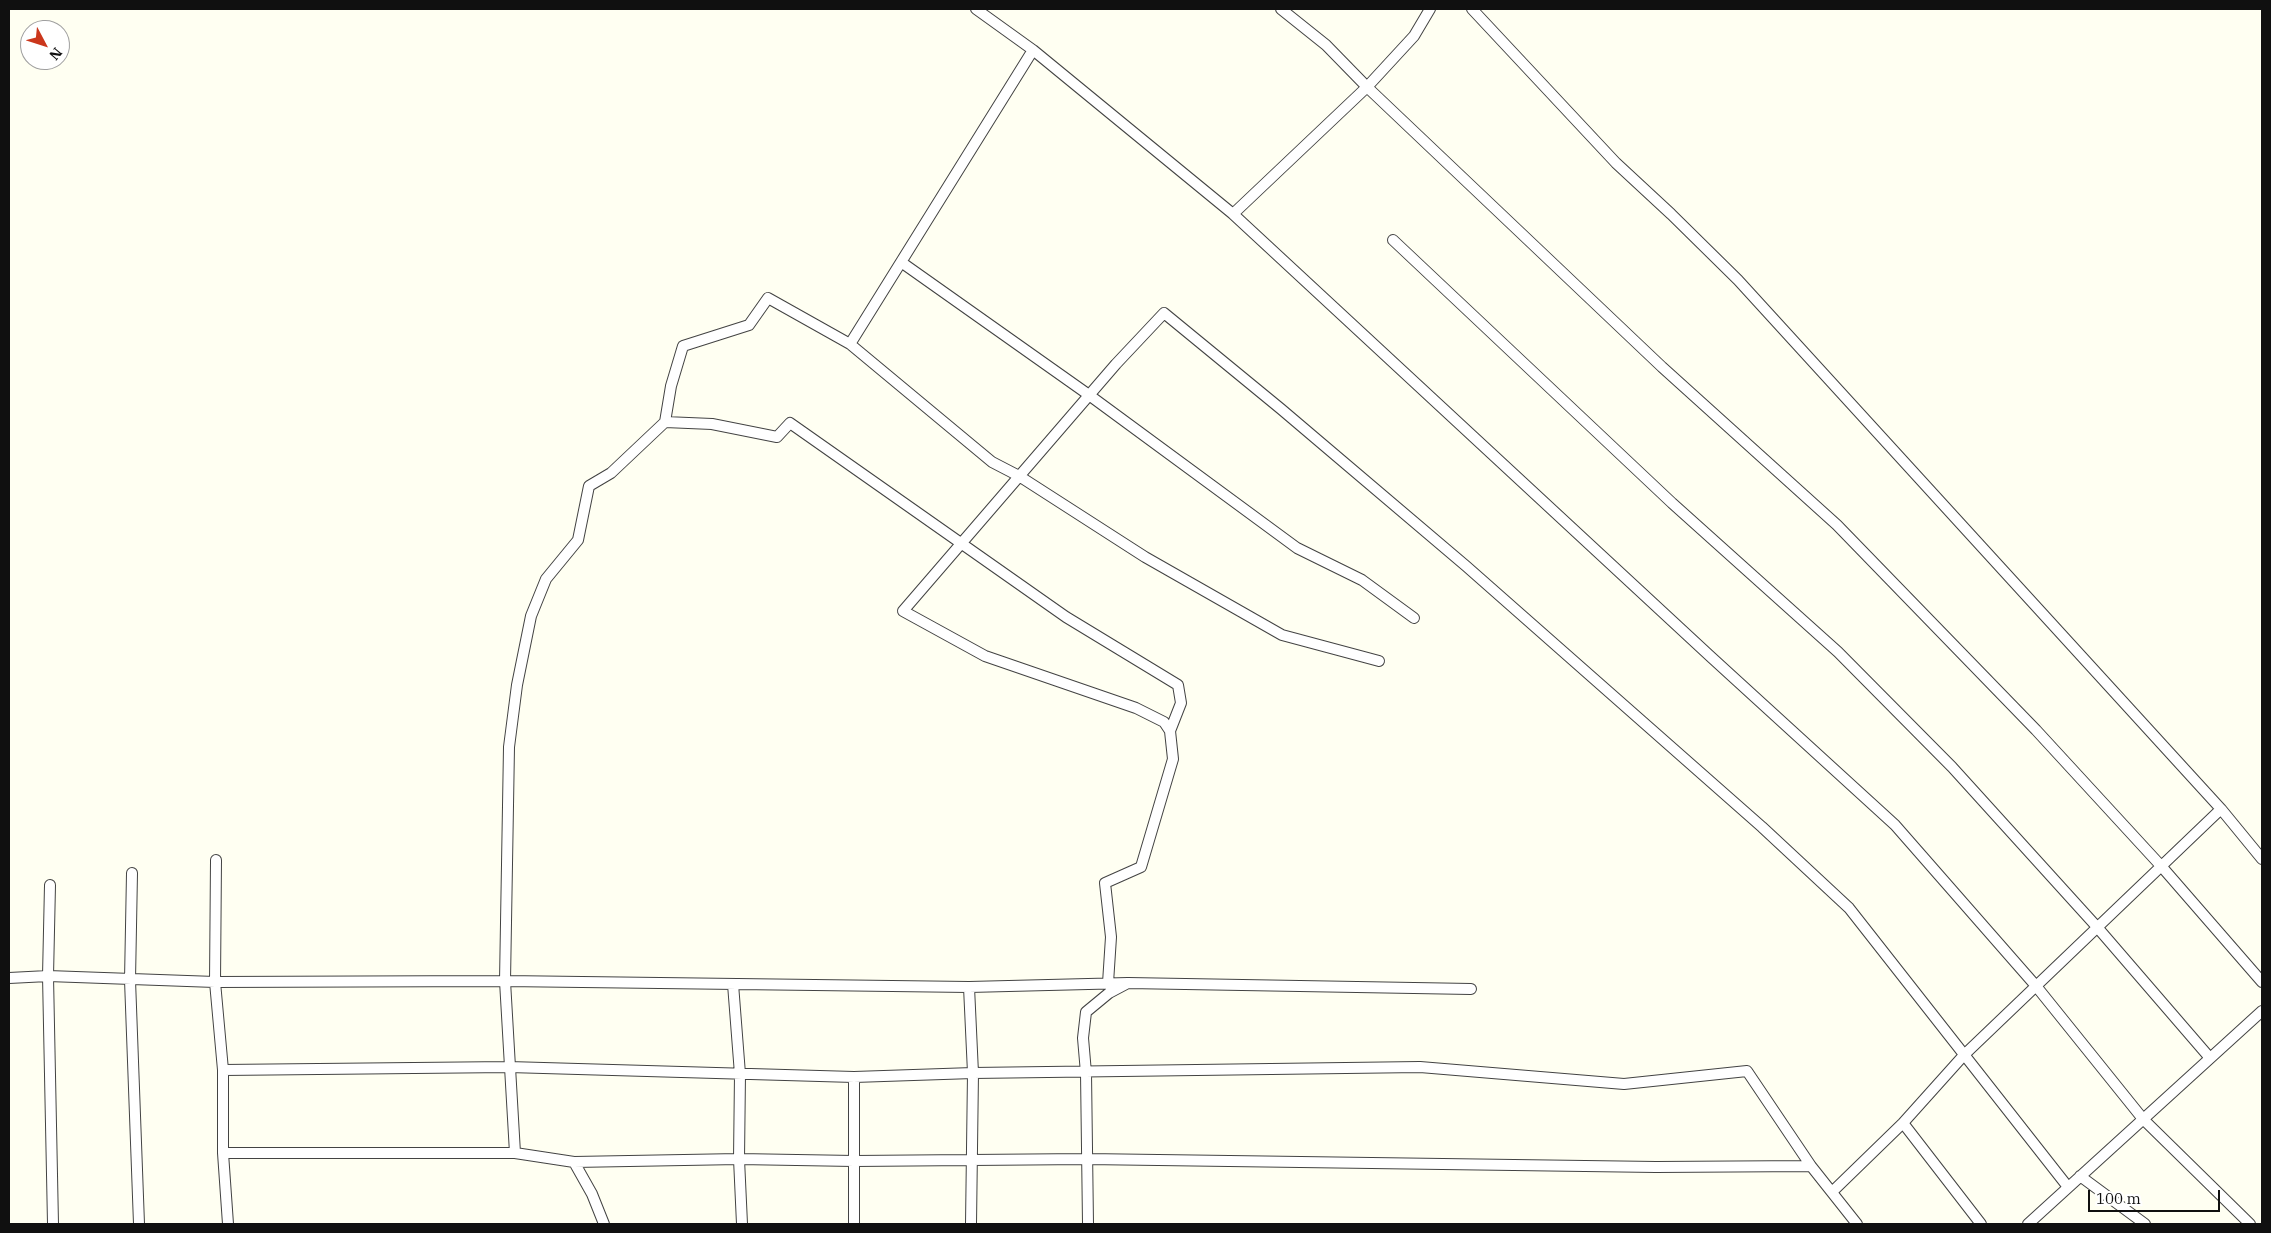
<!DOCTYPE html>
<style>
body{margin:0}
#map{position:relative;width:2271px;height:1233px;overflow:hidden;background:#fffff2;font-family:"IBM Plex Serif",serif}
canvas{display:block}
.frame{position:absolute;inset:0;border:10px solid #101010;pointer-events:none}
.north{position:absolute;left:20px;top:20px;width:50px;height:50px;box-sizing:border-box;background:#fff;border:1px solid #9f9f9f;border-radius:50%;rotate:130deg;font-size:14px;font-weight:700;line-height:20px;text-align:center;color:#101010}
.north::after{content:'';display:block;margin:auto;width:18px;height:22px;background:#cb371c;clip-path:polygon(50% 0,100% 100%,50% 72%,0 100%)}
.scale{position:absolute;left:2088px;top:1190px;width:132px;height:22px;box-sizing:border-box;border:2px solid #101010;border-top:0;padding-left:6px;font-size:15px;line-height:18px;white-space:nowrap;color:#101010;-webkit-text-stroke:4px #fff;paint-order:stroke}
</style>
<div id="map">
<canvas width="2271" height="1233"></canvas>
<div class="frame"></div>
<div class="north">N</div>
<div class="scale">100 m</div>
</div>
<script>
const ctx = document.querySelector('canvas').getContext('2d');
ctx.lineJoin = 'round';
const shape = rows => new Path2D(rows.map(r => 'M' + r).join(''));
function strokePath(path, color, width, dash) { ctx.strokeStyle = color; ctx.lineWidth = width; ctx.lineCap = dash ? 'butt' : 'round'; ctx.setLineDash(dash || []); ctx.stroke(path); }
const minor = shape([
 [976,9,1033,50,1233,214,1711,657,1895,825,2036,986,2143,1119,2250,1224],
 [1281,9,1326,45,1367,87,1662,367,1837,525,2036,730,2162,867,2262,982],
 [1472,9,1616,163,1671,214,1738,280,2221,809,2262,859],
 [1033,50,850,344,992,462,1019,476,1145,557,1282,635,1379,661],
 [1233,214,1367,87,1414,36,1430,9],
 [1393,240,1672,503,1838,652,1952,767,2097,927,2210,1058],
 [901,262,1089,395,1297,548,1362,580,1414,618],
 [665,422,712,424,777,437,790,423,1066,617,1178,685,1181,703,1170,731,1173,759,1141,867,1105,883,1111,937,1108,983],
 [1170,731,1164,722,1136,708,985,656,903,611,1116,364,1164,313,1281,409,1466,566,1762,827,1849,908,2068,1187],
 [216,860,215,982,223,1070,223,1153,228,1224],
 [132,873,130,980,139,1224],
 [50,885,48,976,53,1224],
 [9,978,48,976,215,982,505,981,969,987,1128,983,1471,989],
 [733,984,740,1074,739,1159,742,1224],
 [969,987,973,1073,971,1224],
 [223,1070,509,1067,854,1077,973,1073,1420,1067,1624,1084,1747,1071,1811,1166,1857,1224],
 [854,1077,854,1224],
 [1903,1123,1981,1224],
 [223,1153,515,1153,574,1162,739,1159,854,1161,1087,1159,1656,1167,1811,1166],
 [515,1153,505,981,509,747,517,685,531,616,546,579,578,540,589,486,611,473,665,422,671,386,683,346,749,325,768,298,850,344],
 [574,1162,592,1194,604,1224],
 [2080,1176,2145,1224],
 [1832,1192,1903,1123,1964,1055,2221,809],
 [1088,1224,1086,1073,1083,1038,1086,1012,1109,993,1126,984],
 [2028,1224,2262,1011]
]);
strokePath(minor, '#434343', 12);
strokePath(minor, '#fff', 10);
</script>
